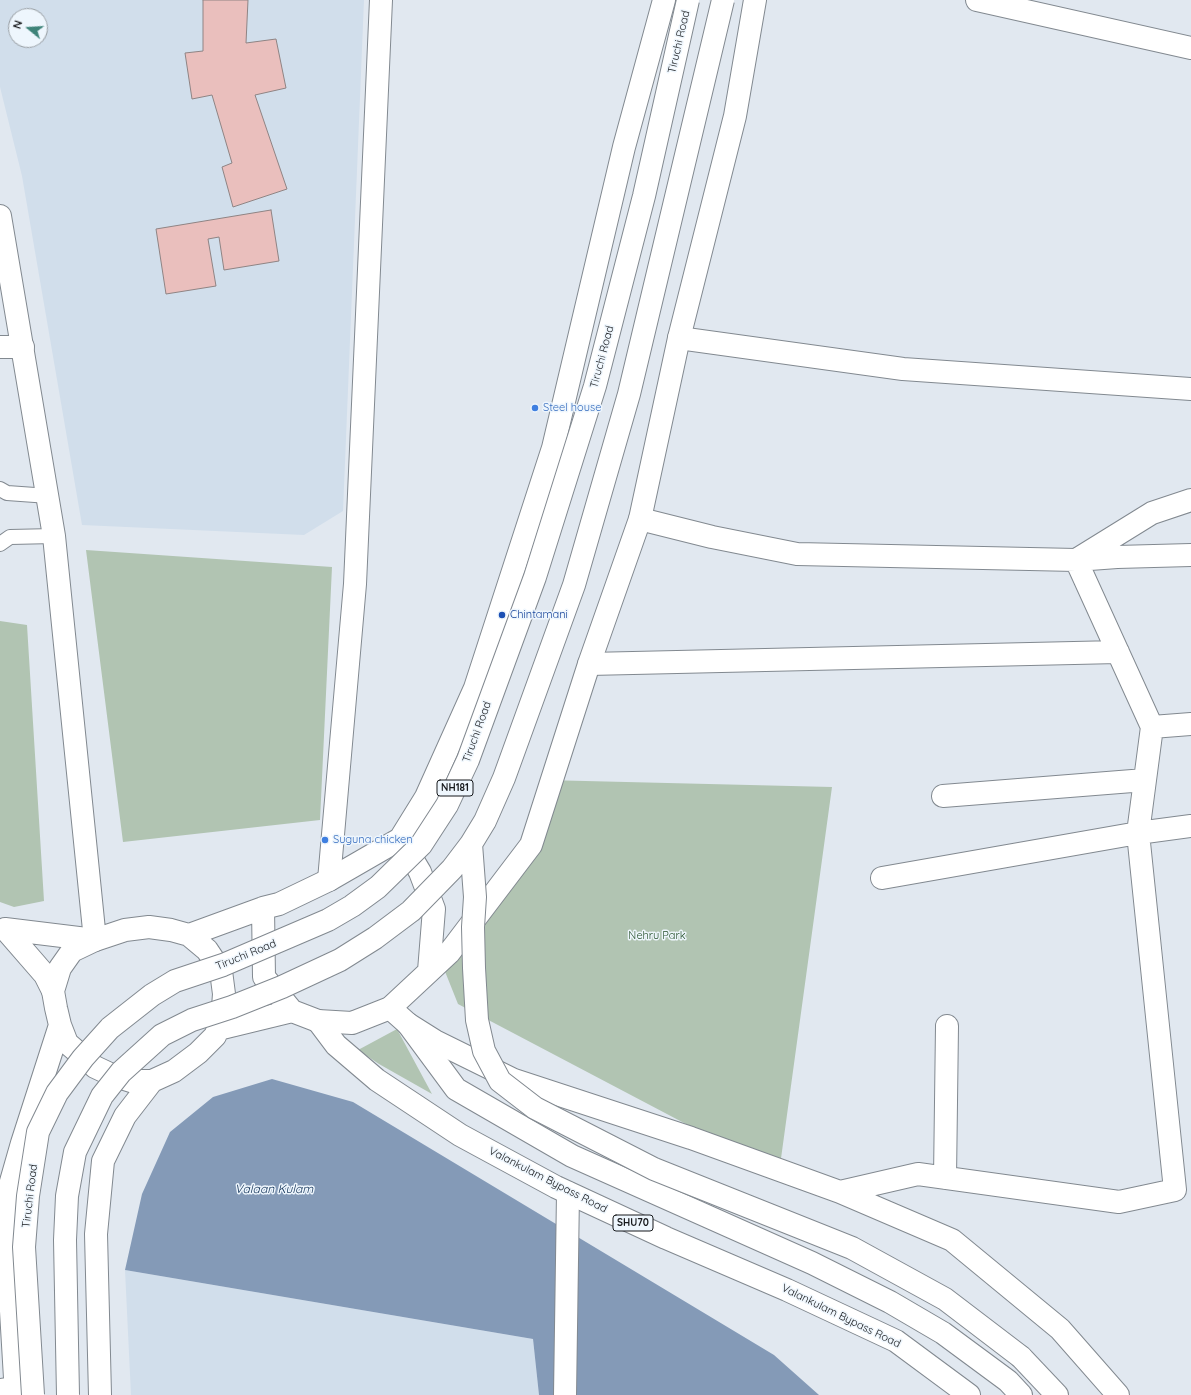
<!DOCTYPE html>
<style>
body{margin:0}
#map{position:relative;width:1191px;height:1395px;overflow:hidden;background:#e1e8f0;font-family:Quicksand,sans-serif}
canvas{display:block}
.north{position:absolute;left:8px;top:8px;width:40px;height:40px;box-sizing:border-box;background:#eef6fd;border:1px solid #989ea3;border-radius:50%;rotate:288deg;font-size:11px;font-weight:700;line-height:16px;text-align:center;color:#17191c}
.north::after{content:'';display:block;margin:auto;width:14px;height:18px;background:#3e8379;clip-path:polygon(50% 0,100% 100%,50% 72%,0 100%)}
</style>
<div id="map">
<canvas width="1191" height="1395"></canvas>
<div class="north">N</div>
</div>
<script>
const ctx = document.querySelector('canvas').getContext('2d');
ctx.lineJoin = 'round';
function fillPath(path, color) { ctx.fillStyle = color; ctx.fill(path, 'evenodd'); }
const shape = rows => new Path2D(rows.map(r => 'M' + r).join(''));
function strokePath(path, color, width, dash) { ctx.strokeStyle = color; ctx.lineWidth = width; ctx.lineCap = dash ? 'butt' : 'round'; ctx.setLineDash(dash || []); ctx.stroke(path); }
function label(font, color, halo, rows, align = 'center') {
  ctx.font = font + ' Quicksand,sans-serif'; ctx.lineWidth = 3; ctx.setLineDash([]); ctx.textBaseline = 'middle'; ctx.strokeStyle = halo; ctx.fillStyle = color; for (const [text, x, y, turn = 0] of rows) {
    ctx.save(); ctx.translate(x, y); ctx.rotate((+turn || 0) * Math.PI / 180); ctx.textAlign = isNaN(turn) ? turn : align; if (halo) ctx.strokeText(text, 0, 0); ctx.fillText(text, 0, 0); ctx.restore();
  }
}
const built = shape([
 [0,0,364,0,343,511,304,535,82,525,22,176,0,87],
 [16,16,40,16,40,40,16,40],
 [125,1270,533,1339,539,1395,131,1395]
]);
const green = shape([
 [86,550,332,567,320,820,123,842],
 [0,621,27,625,44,901,14,907,0,902],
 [544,780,832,787,779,1173,458,1004,440,959,526,835],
 [397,1029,432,1094,379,1064,358,1050]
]);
const water = shape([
 [272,1079,353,1102,774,1355,819,1395,539,1395,533,1339,125,1270,142,1194,170,1132,213,1097]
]);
const building = shape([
 [203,0,248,0,246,43,276,39,286,88,255,95,287,189,233,207,222,167,232,163,212,95,192,99,185,53,203,51,203,0],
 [271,210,279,261,224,270,219,237,208,239,216,286,166,294,156,229,271,210]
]);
const service = shape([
 [0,489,7,493,49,496],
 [0,544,10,537,54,536]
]);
const minor = shape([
 [977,0,1191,48],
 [679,338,903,369,1191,389],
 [0,347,23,347],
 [640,519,712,537,797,554,1076,560,1117,557,1191,555],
 [589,664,1118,652],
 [1152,727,1191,724],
 [943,796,1145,780],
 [882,878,1138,833,1191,826],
 [329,880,355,584,381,0],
 [408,1024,435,1041,514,1080,691,1138,840,1192,918,1174,1119,1202,1175,1190,1138,833,1152,727,1076,560,1152,513,1191,500],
 [945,1178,947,1026],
 [840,1192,952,1240,1060,1329,1118,1395],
 [0,1390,15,1388],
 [565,1395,568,1193]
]);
const tertiary = shape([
 [0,216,54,536,95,940],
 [401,840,420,872,434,909,429,971],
 [263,908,264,977,292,1011,318,1021,352,1023,390,1008,449,953,531,845,589,664,640,519,679,338,735,116,755,0],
 [60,1025,67,1043,95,1067,112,1075,131,1081,152,1081],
 [218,1029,292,1011],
 [16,1395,10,1294,10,1185,22,1143,60,1025,56,1008,53,991,60,968,72,951,95,940,125,930,149,927,171,930,189,935,263,908,279,904,329,880,400,839,426,797,475,688,553,448,624,147,664,0],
 [100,1395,96,1234,103,1161,125,1116,152,1081,174,1071,198,1053,215,1036,222,1020,224,994,221,971,207,950,189,935]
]);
const secondary = shape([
 [53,991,45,975,5,929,95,940]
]);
const primary = shape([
 [390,1008,408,1024,456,1089,572,1156,812,1263,890,1302,943,1333,1008,1381,1021,1395],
 [318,1021,336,1045,377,1080,460,1135,556,1187,666,1238,787,1290,896,1341,969,1395]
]);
const trunk = shape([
 [1021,1357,1057,1395]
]);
const trunkBridge = shape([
 [471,844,475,897,473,927,474,968,477,1020,484,1051,500,1081,535,1108,654,1169,852,1248,945,1299,1021,1357],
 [33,1395,24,1247,28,1196,38,1132,57,1093,83,1058,110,1028,152,995,175,981,223,965,328,920,352,906,378,887,421,845,447,805,468,760,535,577,595,386,644,196,688,0],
 [68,1395,65,1240,67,1196,75,1152,102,1096,121,1072,162,1035,192,1020,232,1007,282,987,340,960,375,938,411,911,452,869,471,844,485,821,504,778,574,585,629,394,723,0]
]);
const markers = [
 [535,408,4,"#3f7fe0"],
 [502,615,4,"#1a4fb4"],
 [325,840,4,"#3f7fe0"]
];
const shields = [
 [455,788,36],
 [633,1223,40]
];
const shieldNames = [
 ["NH181",455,788],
 ["SHU70",633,1223]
];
const streetNames = [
 ["Tiruchi Road",679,42,-77],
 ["Tiruchi Road",602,357,-75],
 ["Tiruchi Road",477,732,-70],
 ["Tiruchi Road",246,955,-22],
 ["Valankulam Bypass Road",548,1180,27],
 ["Tiruchi Road",30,1196,-83],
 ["Valankulam Bypass Road",841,1316,26]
];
const shopNames = [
 ["Steel house",543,408],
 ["Suguna chicken",333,840]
];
const transitNames = [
 ["Chintamani",510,615]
];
const parkNames = [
 ["Nehru Park",657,936]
];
const waterNames = [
 ["Valaan Kulam",274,1189]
];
fillPath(built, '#d1deeb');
fillPath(green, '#b1c4b2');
fillPath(water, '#849ab7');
fillPath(building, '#eabfbd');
strokePath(building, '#8f8484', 1);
strokePath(service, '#828990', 16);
strokePath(minor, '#828990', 24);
strokePath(tertiary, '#828990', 24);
strokePath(secondary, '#828990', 24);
strokePath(primary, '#828990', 24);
strokePath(trunk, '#828990', 24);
strokePath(service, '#fff', 14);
strokePath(minor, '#fff', 22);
strokePath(tertiary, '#fff', 22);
strokePath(secondary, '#fff', 22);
strokePath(primary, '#fff', 22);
strokePath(trunk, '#fff', 22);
strokePath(trunkBridge, '#828990', 24, []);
strokePath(trunkBridge, '#fff', 22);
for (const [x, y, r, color] of markers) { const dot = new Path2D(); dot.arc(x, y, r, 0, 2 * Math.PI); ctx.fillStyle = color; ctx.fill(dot); strokePath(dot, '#eef6fd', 1.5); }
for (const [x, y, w] of shields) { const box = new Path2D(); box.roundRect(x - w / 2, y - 8, w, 16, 3); ctx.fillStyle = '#eef6fd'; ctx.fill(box); strokePath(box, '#17191c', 1); }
label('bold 10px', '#17191c', null, shieldNames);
label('11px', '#17191c', '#eef6fd', streetNames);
label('11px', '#366cbe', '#eef6fd', shopNames, 'left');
label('11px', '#164399', '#eef6fd', transitNames, 'left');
label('11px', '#234e28', '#eef6fd', parkNames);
label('italic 12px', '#0c2d53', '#eef6fd', waterNames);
</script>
